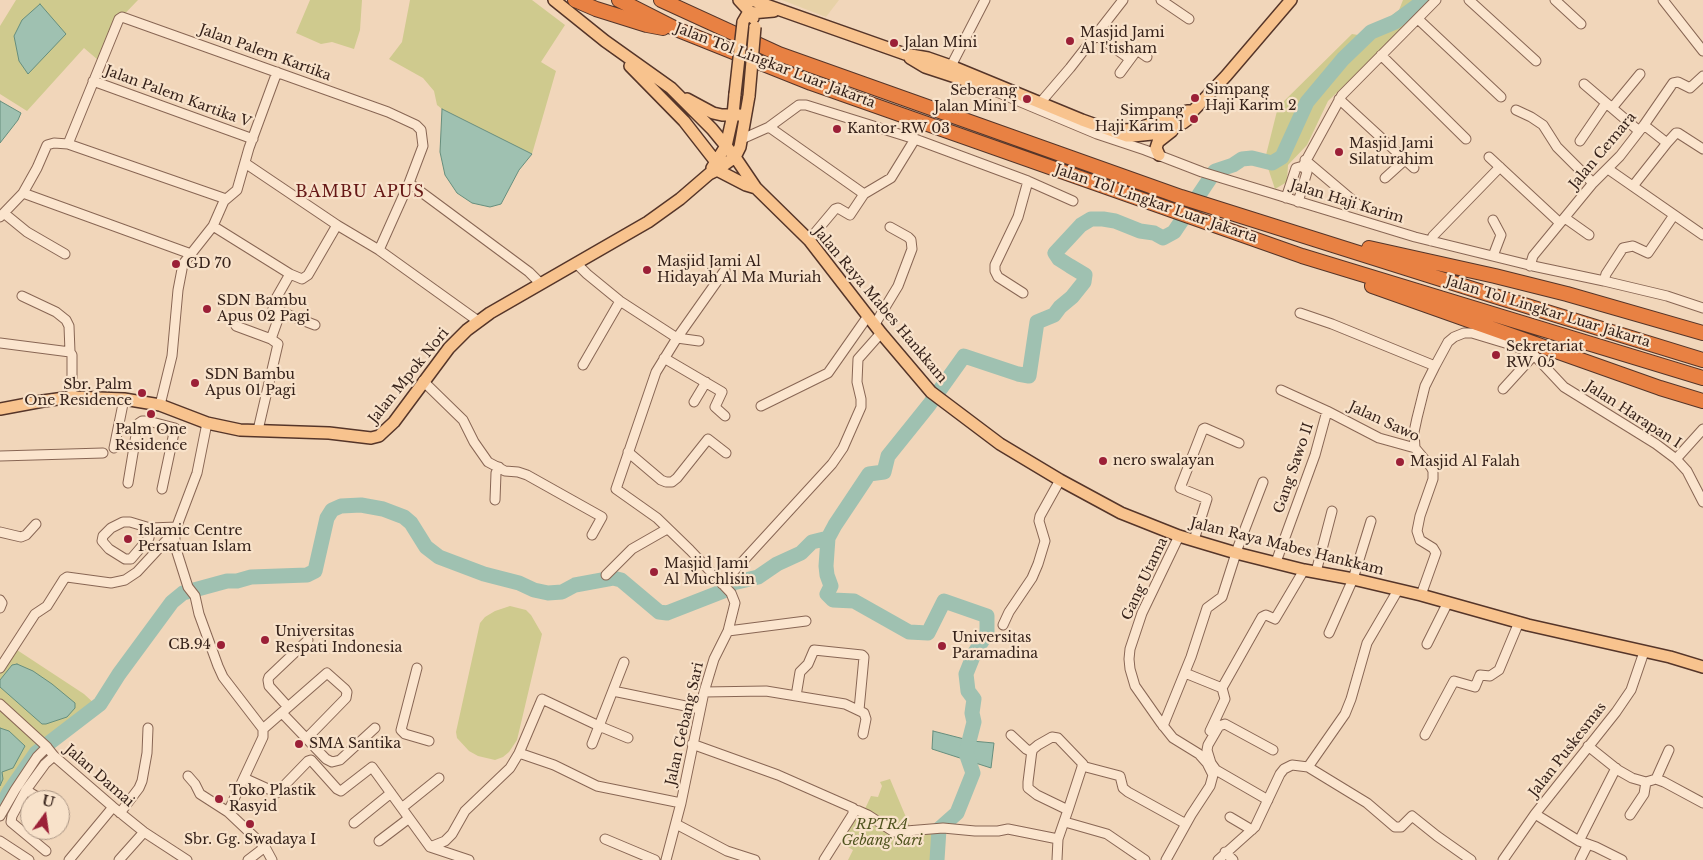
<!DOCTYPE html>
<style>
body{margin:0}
#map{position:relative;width:1703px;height:860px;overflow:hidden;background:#f1d6ba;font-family:"Libre Baskerville",serif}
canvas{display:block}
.north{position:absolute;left:20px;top:790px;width:50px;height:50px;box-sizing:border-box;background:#f8e2ca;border:1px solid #aa9584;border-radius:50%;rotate:14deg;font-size:14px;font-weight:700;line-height:20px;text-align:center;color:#36221a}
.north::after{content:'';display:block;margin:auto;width:18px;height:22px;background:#9b2037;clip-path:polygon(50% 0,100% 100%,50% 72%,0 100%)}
</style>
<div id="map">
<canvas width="1703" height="860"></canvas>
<div class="north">U</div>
</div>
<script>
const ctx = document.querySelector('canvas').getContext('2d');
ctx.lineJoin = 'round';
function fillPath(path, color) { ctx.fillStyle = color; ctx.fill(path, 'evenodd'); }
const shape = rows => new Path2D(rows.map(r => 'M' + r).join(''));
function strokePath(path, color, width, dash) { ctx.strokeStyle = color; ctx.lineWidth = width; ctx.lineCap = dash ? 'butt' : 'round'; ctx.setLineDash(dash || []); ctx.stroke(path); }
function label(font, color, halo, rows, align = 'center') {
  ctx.font = font + ' "Libre Baskerville",serif'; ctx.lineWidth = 4.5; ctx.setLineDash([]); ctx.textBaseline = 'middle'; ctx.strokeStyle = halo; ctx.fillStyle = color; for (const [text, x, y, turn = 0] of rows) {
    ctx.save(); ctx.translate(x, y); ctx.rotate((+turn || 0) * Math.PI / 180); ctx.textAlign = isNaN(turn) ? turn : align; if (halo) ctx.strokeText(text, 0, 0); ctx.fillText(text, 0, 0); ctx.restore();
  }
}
const farmland = shape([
 [782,0,839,0,826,17]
]);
const green = shape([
 [16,0,138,0,113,26,98,60,84,48,27,111,0,94,0,26],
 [310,0,362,0,360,30,354,49,332,42,321,44,296,33],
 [410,0,532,0,565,25,541,62,556,71,532,154,442,109,437,105,434,91,423,78,389,59,402,42],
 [1403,0,1434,0,1328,101,1307,145,1288,165,1287,182,1275,189,1265,159,1278,107,1352,34,1364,36,1399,10],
 [510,606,526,610,531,615,542,634,517,740,509,752,503,757,495,760,478,756,469,751,457,738,456,732,480,623,485,617,495,611],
 [14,648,84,694,96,705,37,749,9,788,0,805,0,670],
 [890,779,913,834,936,831,934,860,848,860,853,850,838,841,856,812,864,811,871,796,878,797,882,786,880,782]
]);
const water = shape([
 [40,4,66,34,28,74,19,61,14,36,22,20,40,4],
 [0,101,21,113,18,120,0,143,0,101],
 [442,109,532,154,519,170,501,204,490,207,472,203,457,193,445,175,440,152,442,109],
 [17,664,33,671,52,684,75,703,75,708,67,717,46,724,42,724,0,687,0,680,12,665,17,664],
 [0,728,9,731,25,746,13,768,2,772,3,779,0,786,0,728],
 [933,731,972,741,994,743,991,768,932,749,933,731]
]);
const river = shape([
 [729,587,733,583,758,577,777,564,801,553,812,542,828,538],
 [0,809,9,792,36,753,100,704,119,674,172,602,183,593,227,581,237,581,251,577,307,575,315,571,327,518,332,510,341,506,361,505,383,509,404,517,411,523,426,547,439,557,484,574,519,583,534,590,548,593,562,592,575,585,613,578,621,580,659,612,667,613,726,590],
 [937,860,939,829,957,813,973,773,966,753,974,722,972,713,974,699,968,691,966,674,974,654,987,633,987,616,944,601,928,633,909,632,854,601,833,600,827,594,831,586,827,575,826,566,828,538,835,525,869,474,884,472,888,456,929,405,964,356,1018,374,1029,376,1037,322,1054,315,1060,307,1072,297,1084,282,1085,275,1070,266,1059,259,1055,253,1081,225,1091,219,1103,219,1115,221,1140,231,1154,233,1163,238,1174,232,1215,171,1233,165,1242,159,1252,158,1272,163,1282,157,1307,102,1343,59,1371,32,1395,22,1425,0]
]);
const minor = shape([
 [1161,0,1189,19],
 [1469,0,1536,61],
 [1555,0,1581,24],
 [1663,0,1703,51],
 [1418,19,1501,97],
 [1096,35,1130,59],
 [1381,55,1466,139],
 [951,66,985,0],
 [1120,73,1137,50,1147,57],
 [93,81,253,139],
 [1584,84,1639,131],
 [992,90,1097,134,1145,150,1202,172,1415,237,1533,266,1604,281,1667,296,1703,308],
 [1339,99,1414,168],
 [1040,103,1070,68,1123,0],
 [1612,108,1640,74],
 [1516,110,1531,117,1543,125,1557,147,1593,183],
 [1644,125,1667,143,1676,133,1678,133,1703,149],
 [769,127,864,194],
 [742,139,769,127,799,105,806,105,915,139,1028,181,1073,201],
 [1580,141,1606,103],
 [68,144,226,199],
 [1489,157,1560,223],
 [1305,160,1357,204],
 [245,163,337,225,379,250,478,321],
 [1303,166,1342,95,1436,0],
 [1608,169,1703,235],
 [1385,178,1406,159],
 [1633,186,1667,143],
 [23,193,191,254],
 [1286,198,1296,168,1303,166],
 [1298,202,1307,172,1303,166],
 [5,214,27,232,65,254],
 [0,217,23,193,37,168,47,145,54,143,68,144,119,19,122,17,388,112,416,125,421,130,423,146,409,183,529,272,541,284],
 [1565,218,1589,235],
 [213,226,290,274,302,279,308,275,337,225],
 [809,240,835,209,838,208,850,215,864,194,891,178,915,139],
 [1431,241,1433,236,1500,167],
 [379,250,409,183],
 [1493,256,1501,235,1493,220],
 [576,263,587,274,620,301,677,338,656,372,616,489,657,518,690,550,731,593,735,603,728,631,714,659,704,692,681,803,666,860],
 [1530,266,1533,256,1593,183,1620,156,1644,125,1673,83,1678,82,1690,88,1703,76],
 [290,274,274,302,273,309,315,325],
 [1604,281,1606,274,1623,248,1633,246,1648,253,1674,215],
 [1023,293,998,277,995,271,995,265,1018,217,1028,181],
 [22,296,56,312,66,320,69,326,70,352],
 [1300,313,1332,324,1435,366],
 [875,324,898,286,912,249,911,240,908,237,890,227],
 [236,326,271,339],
 [699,341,677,338,725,270],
 [0,343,70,352,72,355,72,397],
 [664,358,722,392,715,407,725,416],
 [583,365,620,301],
 [423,381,463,420,474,442,488,462,505,471,518,472,527,475,602,517,592,535],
 [1503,389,1534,355],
 [1281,390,1327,411,1379,438,1415,448,1431,467,1433,471,1433,479,1420,516,1417,531,1420,540,1433,548,1436,553,1421,595],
 [694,402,706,382],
 [160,405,172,356,178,290,183,264,213,226,224,201,237,190,249,148,277,72],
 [761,406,828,373,868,316],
 [207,423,197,473,175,531,175,546,188,587,195,596,199,614,218,666,223,677,263,729,263,737,228,812,265,847,272,860],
 [258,430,278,344,271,339,281,311],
 [114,448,124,399],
 [1415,448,1414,432,1417,418,1425,386,1435,366,1448,342,1454,337,1464,333,1472,333,1515,346,1534,355,1564,387,1656,444,1676,459,1687,471,1703,502],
 [628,452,661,480,666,482,672,482,677,478,708,439,726,453],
 [0,456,103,453],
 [1676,459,1703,429],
 [128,483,137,429,139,423,142,421,148,421,175,428,162,489],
 [495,500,496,473,499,467],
 [150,528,149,538,131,559,125,559,109,549,102,541,103,536,111,528,123,522,130,522,150,528,177,527],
 [0,532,21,537,26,535,36,524],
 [1194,540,1207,499,1180,488,1203,429,1205,428,1239,443],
 [1276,562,1315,455,1327,411],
 [1316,572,1332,511],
 [606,575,632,549,667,529],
 [722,584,832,464,843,448,861,407,861,399,857,382,858,359,881,333],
 [0,600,2,603,0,608],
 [1003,625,1009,612,1032,578,1038,564,1045,541,1039,521,1040,516,1060,480],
 [728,631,806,621],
 [1329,633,1353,579,1371,521],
 [1427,644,1448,602],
 [0,668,35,614,47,606,64,579,67,577,111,583,125,580,137,572,175,531],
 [417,668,401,730,405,734,429,741],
 [1185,673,1222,688,1225,699,1210,731],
 [1222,688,1262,617,1266,615,1275,619,1304,570],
 [613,691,700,709],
 [704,692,766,691,845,704,864,713,866,719,863,734],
 [796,696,800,672,808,664,814,650,862,655,864,657,859,710],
 [0,704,46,746,54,756,113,807,144,832,187,860],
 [288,707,269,686,268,680,269,677,308,640],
 [282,713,326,759,332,762,340,760,375,728],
 [1163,726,1191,657,1207,608,1222,597,1238,547,1263,482],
 [263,729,327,673,345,689,347,692,346,698,307,738],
 [1011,735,1026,749,1032,752],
 [1425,735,1454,681,1475,687,1480,675,1490,676,1499,670,1519,622],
 [592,744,624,662],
 [692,744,778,775,853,808,853,814,824,860],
 [1588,746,1618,770,1632,778,1646,782,1656,779,1664,782,1703,803],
 [519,753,554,765,597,786,681,803],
 [1082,766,1120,776,1123,788,1128,792,1186,824],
 [1308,767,1367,803,1395,827,1401,827,1412,816,1437,836,1471,860],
 [188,776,195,784,200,794,228,812],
 [244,778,277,793,308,761,311,760,337,789,341,791,372,767,430,847,469,860],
 [1656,779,1669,750],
 [26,790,42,800],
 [1268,800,1216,770,1211,763,1207,750,1208,745,1219,726,1225,724,1273,750],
 [403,807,439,778],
 [854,810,859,811,868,815,894,832,943,828,975,831,998,831,1008,829,1058,839],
 [120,813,139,788,142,781,147,753,148,728],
 [1535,814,1579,841,1596,847,1622,860],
 [1630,815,1644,794,1646,782],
 [0,816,15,790,37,757,47,747],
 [1230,817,1252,830],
 [1065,822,1107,834,1145,860],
 [354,823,391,793],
 [676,824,727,851,755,860],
 [605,839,655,860],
 [0,841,29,860],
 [379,841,408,819],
 [1579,841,1616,768],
 [430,847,445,841,452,834,465,811,510,768,519,753,542,699,599,726,628,738],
 [46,851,11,822,12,816,26,790,45,764,54,756],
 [1225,852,1233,860],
 [69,860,113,807],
 [119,860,144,832],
 [248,860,265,847],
 [1057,860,1058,839,1068,810,1037,795,1028,788,1028,782,1032,750,1038,745,1052,737,1058,738,1083,764,1068,810],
 [1166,860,1191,815,1210,786,1213,775,1207,763,1199,754,1173,738,1161,723,1135,686,1130,669,1129,659,1130,649,1142,613,1179,536],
 [1218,860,1255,827,1280,774,1284,769,1292,765,1308,767,1345,714,1351,699,1367,643,1398,590],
 [1503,860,1535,814,1616,712,1631,690,1644,652],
 [1580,860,1588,844]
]);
const major = shape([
 [554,0,605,41,671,88,712,129,735,157,756,188,809,240,881,333,931,392,1000,444,1060,480,1121,513,1179,536,1236,553,1304,570,1353,579,1421,595,1528,625,1670,657,1703,667],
 [739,0,751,13,753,18],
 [752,0,905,54,928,58,951,66,1082,120,1127,136,1133,136,1152,134,1183,123,1187,120,1193,111,1226,76,1291,0],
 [743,22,747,15,751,13,774,11],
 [910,58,925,67,986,87],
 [630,66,684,121,716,162],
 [687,99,713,113,722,115,740,115],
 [1125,130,1137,129,1187,111,1193,111],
 [1159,155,1156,148,1158,142,1172,131],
 [712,168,726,146,733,115,735,94],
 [717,170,746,185,756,188],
 [0,409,43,401,72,397,124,399,160,405,207,423,240,430,329,433,371,438,379,436,394,422,449,348,467,330,490,313,648,222,680,199,709,174,717,170,735,157,740,147,749,96]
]);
const highway = shape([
 [575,0,596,9,647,25,663,28],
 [619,0,676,29,811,83,1302,256,1703,378],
 [661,0,779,54,1181,197,1501,298,1703,360],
 [1369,248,1495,276,1567,294,1703,333],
 [1372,286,1660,388,1703,401]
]);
const majorBridge = shape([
 [735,94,743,22],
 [749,96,755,27]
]);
const markers = [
 [1070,41,5,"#9b2037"],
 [894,43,5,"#9b2037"],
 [1195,98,5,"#9b2037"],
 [1027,99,5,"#9b2037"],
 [1194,119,5,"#9b2037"],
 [837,129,5,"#9b2037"],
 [1339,152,5,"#9b2037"],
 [176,264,5,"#9b2037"],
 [647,270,5,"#9b2037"],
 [207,309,5,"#9b2037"],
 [1496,355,5,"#9b2037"],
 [195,383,5,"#9b2037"],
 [142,393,5,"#9b2037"],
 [151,414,5,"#9b2037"],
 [1103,461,5,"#9b2037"],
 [1400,462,5,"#9b2037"],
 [128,539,5,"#9b2037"],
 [654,572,5,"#9b2037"],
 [265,640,5,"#9b2037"],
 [221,645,5,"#9b2037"],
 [942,646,5,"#9b2037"],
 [299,744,5,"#9b2037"],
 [219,799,5,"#9b2037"],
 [250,824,5,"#9b2037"]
];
const poiNames = [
 ["Masjid Jami",1080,33],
 ["Al I'tisham",1080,49],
 ["Jalan Mini",904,43],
 ["Simpang",1205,90],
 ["Haji Karim 2",1205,106],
 ["Seberang",1017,91,"right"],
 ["Jalan Mini I",1017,107,"right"],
 ["Simpang",1184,111,"right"],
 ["Haji Karim 1",1184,127,"right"],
 ["Kantor RW 03",847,129],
 ["Masjid Jami",1349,144],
 ["Silaturahim",1349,160],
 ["Masjid Jami Al",657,262],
 ["Hidayah Al Ma Muriah",657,278],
 ["GD 70",186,264],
 ["SDN Bambu",217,301],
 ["Apus 02 Pagi",217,317],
 ["Sekretariat",1506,347],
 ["RW 05",1506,363],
 ["SDN Bambu",205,375],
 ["Apus 01 Pagi",205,391],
 ["Sbr. Palm",132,385,"right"],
 ["One Residence",132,401,"right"],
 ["Palm One",151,430,"center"],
 ["Residence",151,446,"center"],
 ["nero swalayan",1113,461],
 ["Masjid Al Falah",1410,462],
 ["Islamic Centre",138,531],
 ["Persatuan Islam",138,547],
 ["Masjid Jami",664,564],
 ["Al Muchlisin",664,580],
 ["Universitas",275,632],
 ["Respati Indonesia",275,648],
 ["Universitas",952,638],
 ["Paramadina",952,654],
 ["CB.94",211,645,"right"],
 ["SMA Santika",309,744],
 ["Toko Plastik",229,791],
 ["Rasyid",229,807],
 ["Sbr. Gg. Swadaya I",250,840,"center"]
];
const streetNames = [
 ["Jalan Palem Kartika",265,53,20],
 ["Jalan Tol Lingkar Luar Jakarta",775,66,21],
 ["Jalan Palem Kartika V",178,97,20],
 ["Jalan Cemara",1603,151,-50],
 ["Jalan Haji Karim",1347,202,17],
 ["Jalan Tol Lingkar Luar Jakarta",1156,204,19],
 ["Jalan Raya Mabes Hankkam",880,305,50],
 ["Jalan Tol Lingkar Luar Jakarta",1548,312,17],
 ["Jalan Mpok Nori",409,376,-51],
 ["Jalan Harapan I",1633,415,33],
 ["Jalan Sawo",1384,422,25],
 ["Gang Sawo II",1294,468,-71],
 ["Jalan Raya Mabes Hankkam",1287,547,14],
 ["Gang Utama",1145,579,-65],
 ["Jalan Gebang Sari",685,724,-77],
 ["Jalan Puskesmas",1568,750,-52],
 ["Jalan Damai",99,776,41]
];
const parkNames = [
 ["RPTRA",882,825],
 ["Gebang Sari",882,841]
];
const quarterNames = [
 ["BAMBU APUS",360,192]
];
fillPath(farmland, '#e7d1a7');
fillPath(green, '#cfca8e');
fillPath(water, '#9fc1b1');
strokePath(water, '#668e7d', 1);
strokePath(river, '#9fc1b1', 15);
strokePath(minor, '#886654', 11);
strokePath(major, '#553529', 14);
strokePath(highway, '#553529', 16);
strokePath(minor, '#fbe5ce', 9);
strokePath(major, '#f8c38e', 11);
strokePath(highway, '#e88143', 14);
strokePath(majorBridge, '#553529', 14, []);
strokePath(majorBridge, '#f8c38e', 11);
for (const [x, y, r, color] of markers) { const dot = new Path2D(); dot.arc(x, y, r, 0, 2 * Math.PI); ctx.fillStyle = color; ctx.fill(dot); strokePath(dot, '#f8e2ca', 2); }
label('14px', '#36221a', '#f8e2ca', poiNames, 'left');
label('14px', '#36221a', '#f8e2ca', streetNames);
label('italic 14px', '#50541f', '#f8e2ca', parkNames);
ctx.letterSpacing = '1px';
label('16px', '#661816', '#f8e2ca', quarterNames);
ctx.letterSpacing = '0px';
</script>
